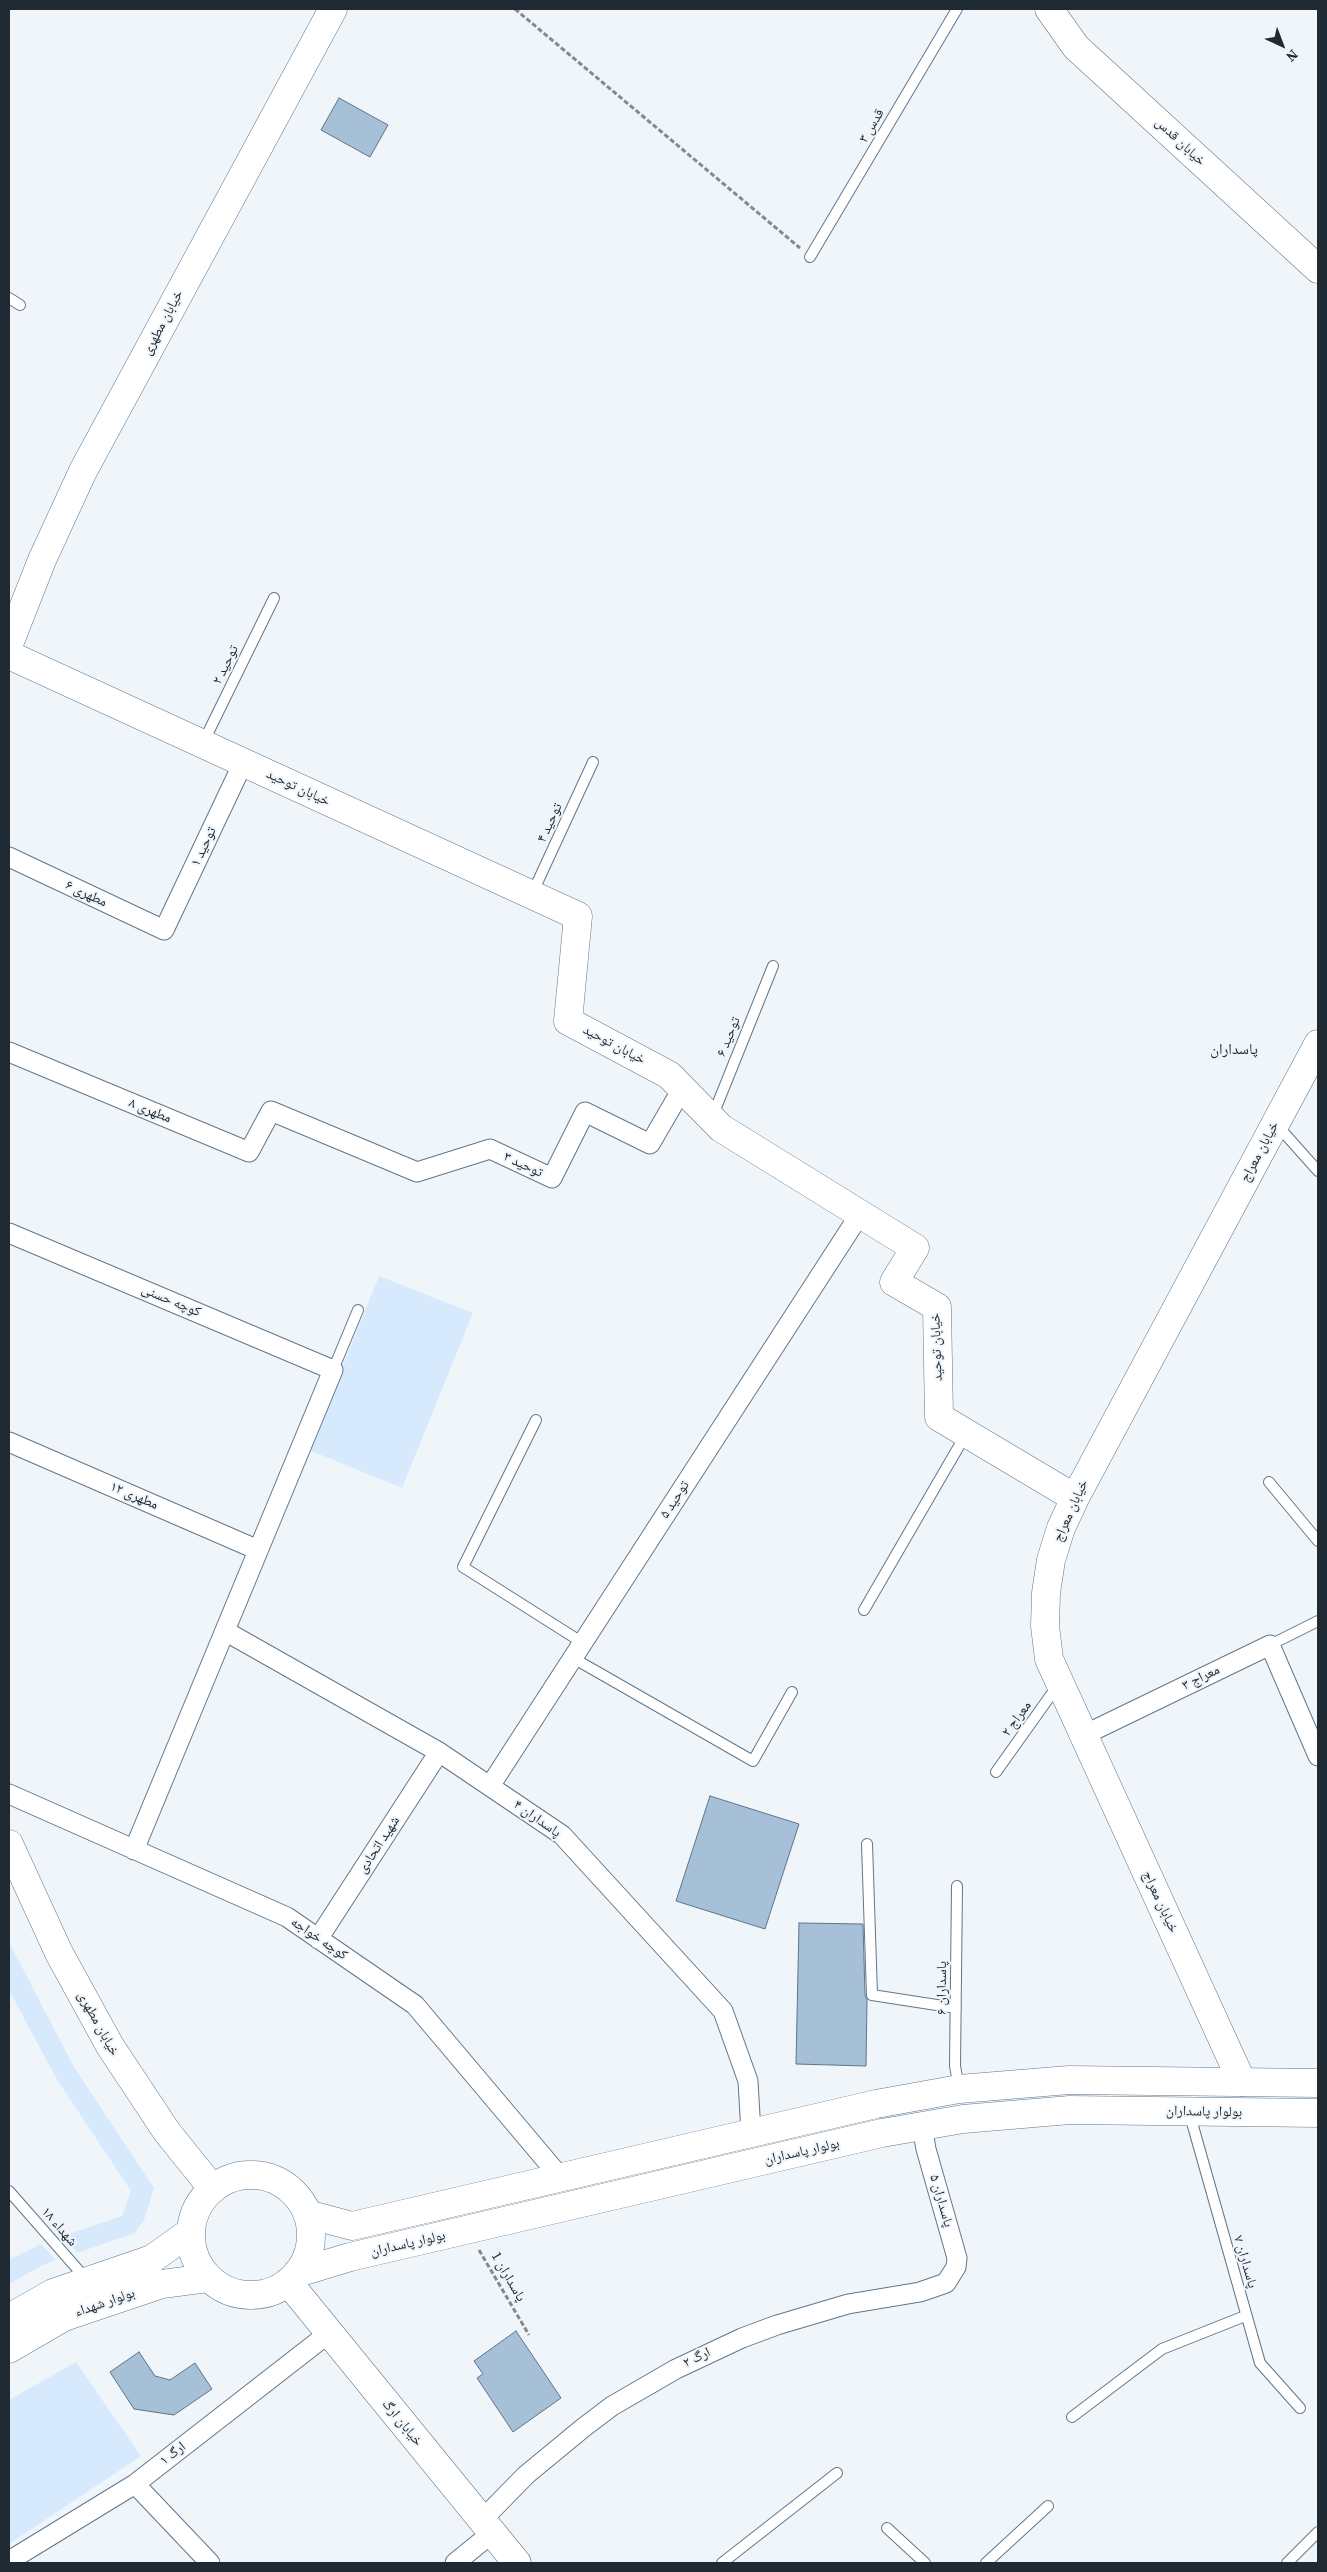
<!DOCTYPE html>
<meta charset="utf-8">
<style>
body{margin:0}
#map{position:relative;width:1327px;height:2572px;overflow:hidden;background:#f0f5fa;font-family:"Source Serif 4",serif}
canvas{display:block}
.frame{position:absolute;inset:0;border:10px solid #202a33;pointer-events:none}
.north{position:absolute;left:1257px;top:20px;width:50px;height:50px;-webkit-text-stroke:4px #f0f5fa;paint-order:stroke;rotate:137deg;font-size:14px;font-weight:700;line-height:20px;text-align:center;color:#202a33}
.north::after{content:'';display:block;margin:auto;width:18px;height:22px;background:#202a33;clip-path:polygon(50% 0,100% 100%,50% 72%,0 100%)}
</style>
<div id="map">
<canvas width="1327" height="2572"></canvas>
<div class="frame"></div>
<div class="north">N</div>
</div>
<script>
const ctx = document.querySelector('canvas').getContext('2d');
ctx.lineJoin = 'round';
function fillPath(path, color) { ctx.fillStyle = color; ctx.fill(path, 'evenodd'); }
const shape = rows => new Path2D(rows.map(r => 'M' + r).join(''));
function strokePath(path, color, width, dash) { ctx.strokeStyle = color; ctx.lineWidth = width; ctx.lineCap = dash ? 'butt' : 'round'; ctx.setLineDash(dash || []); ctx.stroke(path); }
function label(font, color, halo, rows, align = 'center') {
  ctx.font = font + ' "Source Serif 4","Noto Naskh Arabic",serif'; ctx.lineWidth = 4; ctx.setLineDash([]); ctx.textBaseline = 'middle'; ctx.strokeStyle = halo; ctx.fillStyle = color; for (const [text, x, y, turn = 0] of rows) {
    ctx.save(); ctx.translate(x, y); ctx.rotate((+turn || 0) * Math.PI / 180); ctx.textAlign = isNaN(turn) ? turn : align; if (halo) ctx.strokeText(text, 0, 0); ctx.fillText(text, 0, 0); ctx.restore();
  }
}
const built = shape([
 [379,1276,473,1313,402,1488,309,1450],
 [9,1942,74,2067,154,2188,144,2220,135,2233,77,2253,63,2236,122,2216,131,2191,56,2078,9,1990],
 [41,2244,56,2260,41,2266,9,2284,9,2260],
 [76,2362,141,2456,9,2544,9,2400]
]);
const building = shape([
 [339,98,388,125,370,157,321,130,339,98],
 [710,1796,799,1824,765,1929,676,1901,710,1796],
 [799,1923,863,1924,865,1995,867,2000,866,2066,796,2064,799,1923],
 [516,2331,561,2398,513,2432,477,2378,483,2374,474,2361,516,2331],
 [139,2352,155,2376,170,2380,195,2363,212,2389,174,2415,134,2409,110,2372,139,2352]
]);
const path = shape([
 [515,9,800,248],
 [479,2250,529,2335]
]);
const lane = shape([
 [810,257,957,9],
 [9,298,20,305],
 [203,743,274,598],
 [532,894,593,762],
 [713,1115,773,966],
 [1276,1124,1318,1171],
 [333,1370,358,1310],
 [536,1420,463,1567,583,1643],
 [1269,1482,1318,1541],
 [864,1610,966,1434],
 [1270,1645,1318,1621],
 [573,1658,753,1761,792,1692],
 [996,1772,1058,1685],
 [867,1844,872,1995,956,2008],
 [957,1886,955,2066,959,2088],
 [1189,2112,1260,2363,1300,2408],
 [9,2191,87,2280],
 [1072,2417,1162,2349,1245,2316],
 [887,2528,925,2563],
 [722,2563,837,2473],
 [986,2563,1048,2506],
 [1287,2563,1318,2532]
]);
const street = shape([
 [9,857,164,930,243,763],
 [9,1052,249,1152,271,1111,417,1172,490,1149,552,1178,585,1112,650,1144,682,1089],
 [9,1233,333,1370,134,1850],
 [9,1442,258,1550],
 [225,1631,439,1752,562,1835,723,2011,748,2081,751,2133],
 [1084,1735,1270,1645,1318,1756],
 [490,1786,860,1214],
 [9,1794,287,1917,415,2005,561,2178],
 [318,1939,439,1752],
 [135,2484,210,2563],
 [482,2520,526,2475,583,2428,612,2406,676,2369,742,2338,777,2325,848,2304,920,2292,946,2283,956,2267,957,2258,926,2149,922,2126],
 [9,2561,135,2484,329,2333],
 [455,2563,492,2533]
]);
const secondary = shape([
 [1049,9,1076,47,1318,269],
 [9,655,578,916,568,1021,669,1075,721,1128,915,1248,894,1282,937,1307,939,1417,1075,1498],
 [1242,2082,1049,1659,1045,1626,1046,1593,1051,1560,1061,1528,1075,1498,1318,1044],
 [288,2282,517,2563]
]);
const primary = shape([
 [9,644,42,560,83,471,333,9],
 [9,1844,59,1953,110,2046,167,2132,213,2189],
 '191 2235a60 60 0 1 1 120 0a60 60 0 1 1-120 0Z',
 [307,2214,352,2226,876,2104,959,2089,1069,2080,1318,2083],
 [297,2273,350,2257,882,2133,963,2119,1070,2110,1318,2113],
 [9,2318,53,2293,152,2259,190,2232],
 [9,2349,64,2317,162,2284,208,2278]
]);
const streetNames = [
 ["قدس ۳",872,126,-60],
 ["خیابان قدس",1180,142,43],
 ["خیابان مطهری",163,323,-62],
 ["توحید ۲",226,665,-64],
 ["خیابان توحید",298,788,25],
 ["توحید ۴",550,823,-65],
 ["توحید ۱",204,847,-65],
 ["مطهری ۶",86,894,25],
 ["توحید ۶",729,1037,-68],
 ["خیابان توحید",614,1045,28],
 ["مطهری ۸",150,1111,22],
 ["خیابان معراج",1260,1152,-62],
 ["توحید ۳",523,1165,25],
 ["کوچه حسنی",171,1301,23],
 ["خیابان توحید",937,1347,-92],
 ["مطهری ۱۲",134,1496,23],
 ["توحید ۵",675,1500,-57],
 ["خیابان معراج",1071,1511,-66],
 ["معراج ۳",1201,1678,-26],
 ["معراج ۲",1017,1719,-54],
 ["پاسداران ۴",537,1819,35],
 ["شهید اتحادی",379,1845,-57],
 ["خیابان معراج",1160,1902,65],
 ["کوچه خواجه",319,1939,34],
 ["پاسداران ۶",942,1988,-90],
 ["خیابان مطهری",98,2024,61],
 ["بولوار پاسداران",1204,2112,1],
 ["بولوار پاسداران",802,2152,-13],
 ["پاسداران ۵",941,2201,74],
 ["شهداء ۱۸",59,2227,49],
 ["بولوار پاسداران",408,2244,-13],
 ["پاسداران ۷",1245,2262,74],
 ["پاسداران 1",508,2277,60],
 ["بولوار شهداء",105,2303,-19],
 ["ارگ ۲",697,2358,-26],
 ["خیابان ارگ",402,2423,51],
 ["ارگ ۱",173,2454,-38]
];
const neighbourhoodNames = [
 ["پاسداران",1234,1050]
];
fillPath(built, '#d7eafd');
fillPath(building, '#a6c0d8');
strokePath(building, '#5d748a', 1);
strokePath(lane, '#60778d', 12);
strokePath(street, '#60778d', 21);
strokePath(secondary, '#60778d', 29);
strokePath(primary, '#60778d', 29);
strokePath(path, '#828990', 3, [5, 2.5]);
strokePath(lane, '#fff', 10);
strokePath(street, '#fff', 19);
strokePath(secondary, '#fff', 28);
strokePath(primary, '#fff', 28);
label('14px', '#202a33', '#f0f5fa', streetNames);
label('15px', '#202a33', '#f0f5fa', neighbourhoodNames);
</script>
